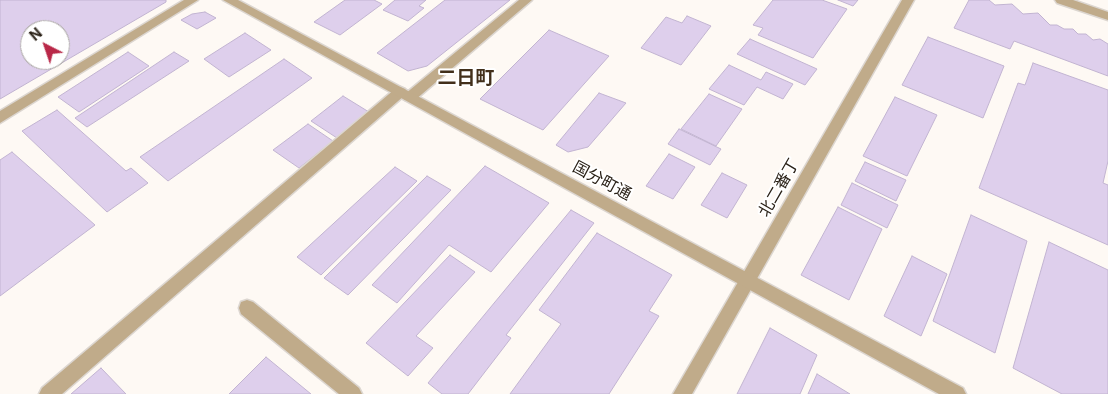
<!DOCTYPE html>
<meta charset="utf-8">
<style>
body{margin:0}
#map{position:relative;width:1108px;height:394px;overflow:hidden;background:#fef9f4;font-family:Inter,sans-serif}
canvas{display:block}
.north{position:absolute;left:20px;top:20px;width:50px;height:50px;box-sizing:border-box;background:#fff;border:1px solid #a9a6a2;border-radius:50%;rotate:319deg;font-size:14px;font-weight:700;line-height:20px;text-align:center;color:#292016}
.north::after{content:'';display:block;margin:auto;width:18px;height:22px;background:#b92848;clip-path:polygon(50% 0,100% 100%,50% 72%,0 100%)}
</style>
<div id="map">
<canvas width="1108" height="394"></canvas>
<div class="north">N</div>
</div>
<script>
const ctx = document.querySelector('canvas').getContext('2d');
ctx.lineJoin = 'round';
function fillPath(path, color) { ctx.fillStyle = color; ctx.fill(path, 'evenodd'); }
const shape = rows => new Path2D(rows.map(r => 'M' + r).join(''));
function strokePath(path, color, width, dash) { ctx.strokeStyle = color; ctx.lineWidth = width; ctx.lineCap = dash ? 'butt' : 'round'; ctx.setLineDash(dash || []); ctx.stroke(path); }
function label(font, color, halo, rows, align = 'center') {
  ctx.font = font + ' Inter,"Noto Sans JP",sans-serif'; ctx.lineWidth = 4; ctx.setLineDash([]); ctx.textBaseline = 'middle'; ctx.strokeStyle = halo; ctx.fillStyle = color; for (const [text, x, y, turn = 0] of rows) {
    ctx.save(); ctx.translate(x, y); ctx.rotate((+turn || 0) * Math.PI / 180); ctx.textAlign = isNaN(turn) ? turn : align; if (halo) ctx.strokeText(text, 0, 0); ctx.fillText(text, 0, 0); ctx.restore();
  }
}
const building = shape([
 [0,0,166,0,166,2,0,99,0,0],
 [30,30,60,30,60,60,30,60,30,30],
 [345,0,374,0,382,4,340,35,314,22,345,0],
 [395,0,426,0,419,6,424,8,408,21,383,10,395,0],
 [445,0,510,0,427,66,408,71,377,53,445,0],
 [773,0,822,0,847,9,813,58,758,35,763,28,753,25,773,0],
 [838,0,858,0,853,6,838,0],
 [969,0,989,0,995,5,1012,4,1023,14,1038,13,1050,25,1057,25,1064,29,1073,29,1078,34,1086,34,1093,40,1100,39,1108,44,1108,76,1014,41,1010,49,954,28,969,0],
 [205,12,216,18,197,29,181,20,192,14,205,12],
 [687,16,711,26,681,65,641,48,666,17,682,23,687,16],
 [549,30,609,56,543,130,480,99,549,30],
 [245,33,271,50,229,77,204,59,245,33],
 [928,37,1004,66,983,118,902,85,928,37],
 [750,39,817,69,805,85,737,54,750,39],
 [128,52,149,66,79,112,58,97,128,52],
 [174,52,189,61,87,127,75,118,174,52],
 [284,59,312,78,168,181,140,157,284,59],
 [1033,63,1108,90,1108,161,1103,183,1108,185,1108,245,979,188,1018,83,1025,85,1033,63],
 [729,65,761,80,766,72,793,84,783,99,757,87,744,105,709,89,729,65],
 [599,93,626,103,588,147,568,152,556,145,599,93],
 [709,94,742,109,716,146,681,129,709,94],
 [343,96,369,112,337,138,311,121,343,96],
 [895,97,937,115,907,176,863,156,895,97],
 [57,110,126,171,131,168,148,183,107,212,22,131,57,110],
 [308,124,333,141,299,168,273,150,308,124],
 [679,129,721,149,710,165,668,144,679,129],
 [12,152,95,225,0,296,0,160,12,152],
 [669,154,695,167,673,199,646,186,669,154],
 [865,162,906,180,896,201,855,181,865,162],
 [485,166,549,203,491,272,449,245,397,303,372,285,485,166],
 [395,167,417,181,321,275,297,257,395,167],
 [722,173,747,185,727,218,701,205,722,173],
 [427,176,451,190,348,295,324,278,427,176],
 [852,183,898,205,887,228,841,205,852,183],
 [838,207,882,229,849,300,801,275,838,207],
 [571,210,594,223,506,335,511,338,468,394,442,394,428,383,571,210],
 [971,215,1027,241,995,353,933,321,971,215],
 [597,233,672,275,649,311,659,316,609,394,510,394,561,324,539,310,597,233],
 [1049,242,1108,270,1108,394,1062,394,1013,368,1049,242],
 [450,255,475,272,416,336,433,348,408,376,366,343,450,255],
 [912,256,947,274,921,336,884,316,912,256],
 [770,328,817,355,800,394,737,394,770,328],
 [266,357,311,394,229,394,266,357],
 [101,368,126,394,71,394,101,368],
 [817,374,850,394,808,394,817,374]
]);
const service = shape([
 [519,0,532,0,415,100,405,100,403,97,405,94,519,0],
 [247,300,253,302,359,388,362,394,339,394,241,314,239,308,241,302,247,300]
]);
const minor = shape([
 [184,0,198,0,0,123,0,111,184,0],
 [902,0,914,0,692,394,673,394,902,0],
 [1055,0,1073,0,1108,12,1108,20,1057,3,1055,0],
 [400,87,405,89,407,92,405,95,62,394,39,394,42,388,395,89,400,87]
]);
const tertiary = shape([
 [223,0,238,0,963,388,966,394,939,394,223,0]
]);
const streetNames = [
 ["国分町通",602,181,28],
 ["北二番丁",779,188,-60]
];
const quarterNames = [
 ["二日町",466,78]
];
fillPath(building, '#decfec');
strokePath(building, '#c2b4d1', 1);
strokePath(service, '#dcd6d0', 3);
strokePath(minor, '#dcd6d0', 3);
strokePath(tertiary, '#dcd6d0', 3);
fillPath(service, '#c0ab8a');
fillPath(minor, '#c0ab8a');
fillPath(tertiary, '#c0ab8a');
label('16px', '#292016', '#fff', streetNames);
label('bold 19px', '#422f1a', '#fff', quarterNames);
</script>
